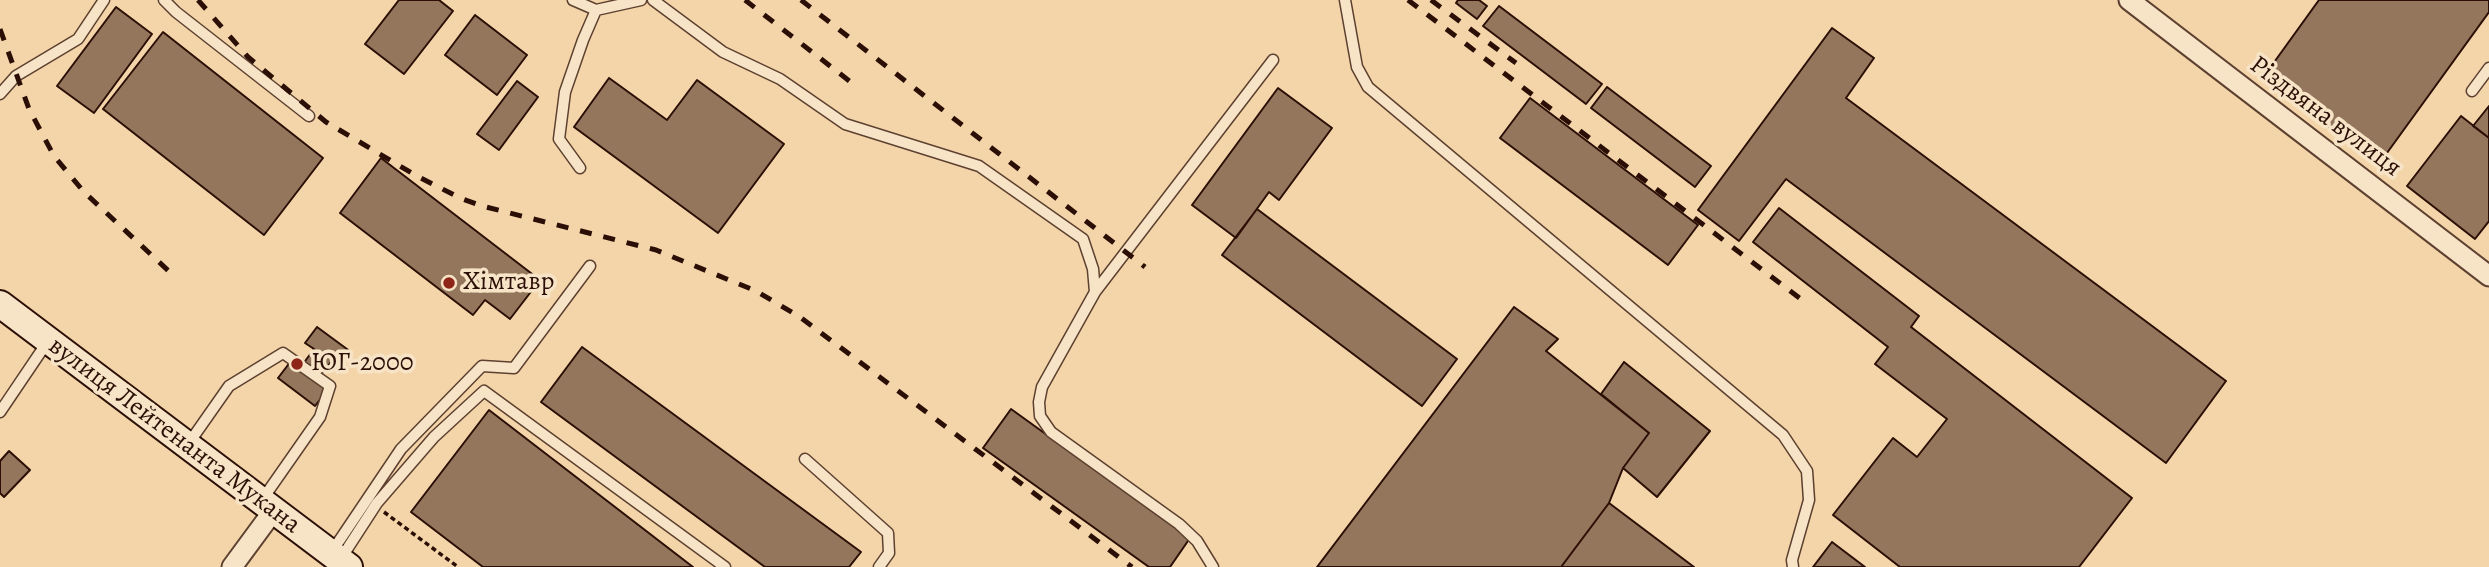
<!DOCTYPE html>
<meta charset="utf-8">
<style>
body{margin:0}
canvas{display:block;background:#f3d5a9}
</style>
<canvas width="2489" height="567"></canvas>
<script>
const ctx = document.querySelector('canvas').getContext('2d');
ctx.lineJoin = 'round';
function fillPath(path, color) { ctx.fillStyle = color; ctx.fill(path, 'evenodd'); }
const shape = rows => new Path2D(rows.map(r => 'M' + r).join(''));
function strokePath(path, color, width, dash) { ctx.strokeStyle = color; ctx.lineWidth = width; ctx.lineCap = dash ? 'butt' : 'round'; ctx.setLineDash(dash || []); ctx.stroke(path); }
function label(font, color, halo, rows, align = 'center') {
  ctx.font = font + ' Alegreya,serif'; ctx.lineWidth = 7; ctx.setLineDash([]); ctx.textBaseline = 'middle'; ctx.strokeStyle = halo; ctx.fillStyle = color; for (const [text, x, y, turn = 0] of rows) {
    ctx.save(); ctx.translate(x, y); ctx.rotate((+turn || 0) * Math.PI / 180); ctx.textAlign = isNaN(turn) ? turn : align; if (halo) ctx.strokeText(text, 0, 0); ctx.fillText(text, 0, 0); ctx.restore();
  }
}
const building = shape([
 [399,0,439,0,453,11,404,74,365,44,399,0],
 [1458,0,1479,0,1487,6,1477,19,1456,3,1458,0],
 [2319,0,2489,0,2489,12,2379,164,2262,79,2319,0],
 [1499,6,1602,84,1586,104,1483,26,1499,6],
 [116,7,152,34,94,113,57,86,116,7],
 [475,15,527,55,497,95,445,55,475,15],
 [1832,28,1874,58,1846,98,2226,381,2166,463,1786,179,1739,241,1698,210,1832,28],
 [163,32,323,158,264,235,103,109,163,32],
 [609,78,667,120,697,80,784,144,718,233,574,127,609,78],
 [517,81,538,97,499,150,477,134,517,81],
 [1607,87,1711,166,1695,187,1591,108,1607,87],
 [1278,88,1332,128,1279,200,1269,192,1236,238,1192,205,1278,88],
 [1530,98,1698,225,1668,265,1500,138,1530,98],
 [2489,106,2489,138,2473,126,2489,106],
 [2461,116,2489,138,2489,221,2475,239,2407,186,2461,116],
 [381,158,540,280,510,319,485,300,473,315,340,213,381,158],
 [1779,208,1919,316,1911,327,2132,498,2079,567,1900,567,1833,515,1893,438,1917,457,1947,419,1875,364,1888,347,1753,242,1779,208],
 [1257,209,1457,359,1422,406,1222,255,1257,209],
 [1514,307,1558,339,1546,351,1649,433,1623,468,1609,503,1561,567,1317,567,1514,307],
 [317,327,351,352,338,368,331,362,317,380,328,389,315,406,278,378,291,361,300,368,314,349,305,343,317,327],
 [582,347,861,552,849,567,765,567,541,402,582,347],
 [1624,362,1710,431,1657,497,1623,468,1649,433,1601,394,1624,362],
 [1011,409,1190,538,1170,567,1149,567,983,448,1011,409],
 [489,410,693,567,483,567,411,512,489,410],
 [9,451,30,470,4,497,0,493,0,461,9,451],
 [1609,503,1694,567,1561,567,1609,503],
 [1832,542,1865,567,1813,567,1832,542]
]);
const path = shape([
 [384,512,458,567]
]);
const service = shape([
 [164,0,176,12,309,116],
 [573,0,596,10,641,0],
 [653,0,723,52,780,79,845,124,979,166,1083,239,1093,269,1095,292,1042,387,1039,402,1040,416,1051,432,1179,524,1197,541,1213,567],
 [1345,0,1357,67,1368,87,1783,435,1807,471,1809,500,1792,560,1793,567],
 [2472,91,2489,68],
 [0,94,16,76,78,39,104,0],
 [580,168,559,139,565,92,583,40,596,10],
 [1095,292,1273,60],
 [0,412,48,341],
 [189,443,229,386,283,353,330,386,320,417,262,500],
 [805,459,888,533,889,553,879,567],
 [331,553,401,449,482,366,514,368,590,266],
 [340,560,377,503,434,437,484,391,725,567]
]);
const minor = shape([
 [2129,0,2489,276],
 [232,567,274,510]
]);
const secondary = shape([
 [0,304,349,567]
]);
const rail = shape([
 [198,0,248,57,326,122,415,175,460,198,482,206,656,250,756,291,800,317,1132,567],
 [745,0,852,83],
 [801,0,1145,267],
 [1408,0,1806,303],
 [1431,0,1516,63],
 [0,29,29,109,54,156,84,192,174,276]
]);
const markers = [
 [449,283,7,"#8f2418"],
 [297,364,7,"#8f2418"]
];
const streetNames = [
 ["Різдвяна вулиця",2325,117,37],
 ["вулиця Лейтенанта Мукана",174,436,37]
];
const poiNames = [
 ["Хімтавр",463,283],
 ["ЮГ-2000",311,364]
];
fillPath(building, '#93765b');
strokePath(building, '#2b0f06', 2);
strokePath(service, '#5d402f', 13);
strokePath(minor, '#5d402f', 23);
strokePath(secondary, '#2b0f06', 30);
strokePath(path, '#2b0f06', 3.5, [5, 3.5]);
strokePath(service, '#f7e4c7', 10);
strokePath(minor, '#f7e4c7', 19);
strokePath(secondary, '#f7e4c7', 26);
strokePath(rail, '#2b0f06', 5, [12, 12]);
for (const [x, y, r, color] of markers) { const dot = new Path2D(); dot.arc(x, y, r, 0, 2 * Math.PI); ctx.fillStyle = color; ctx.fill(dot); strokePath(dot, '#f7e4c7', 2.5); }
label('26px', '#2b0f06', '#f7e4c7', streetNames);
label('26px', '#2b0f06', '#f7e4c7', poiNames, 'left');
</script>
